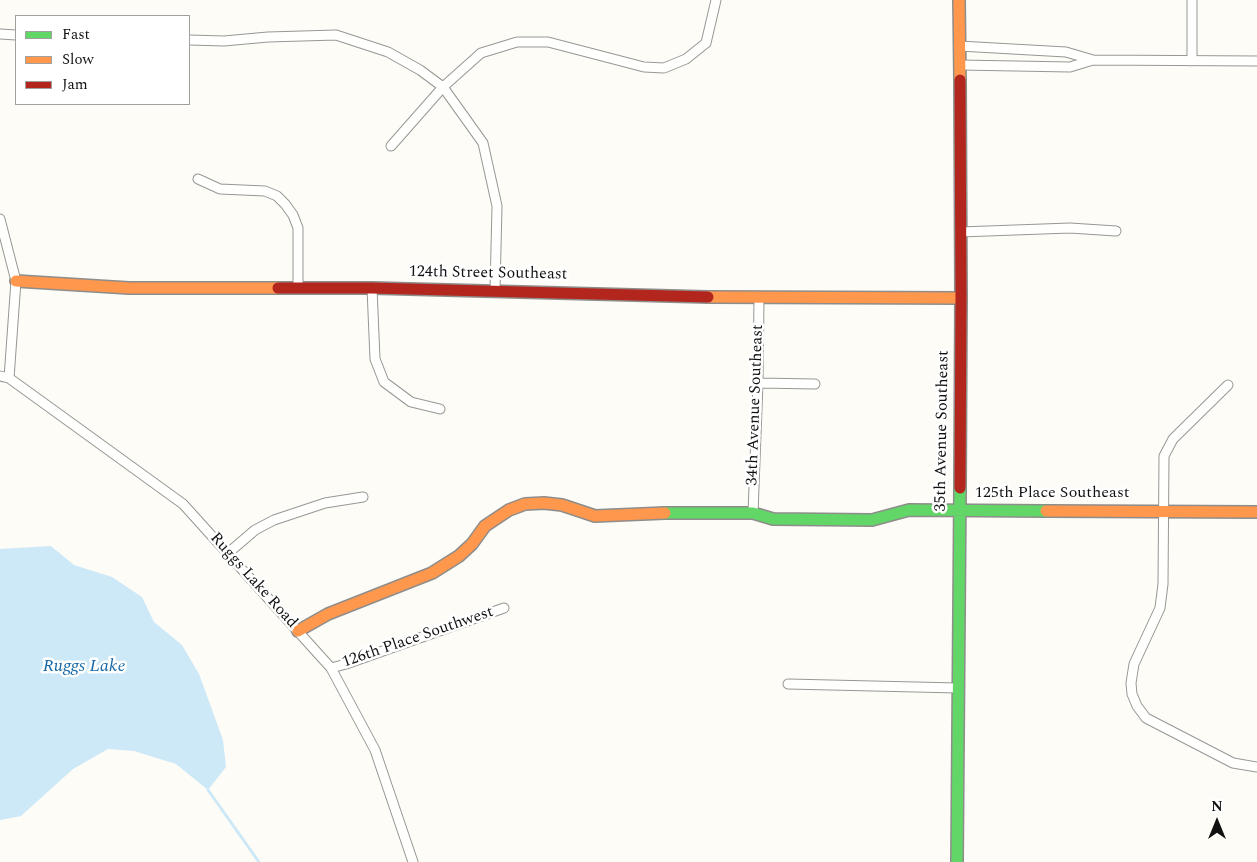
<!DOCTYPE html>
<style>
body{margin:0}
#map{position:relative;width:1257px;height:862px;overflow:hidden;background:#fdfcf7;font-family:Spectral,serif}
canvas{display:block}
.legend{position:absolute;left:15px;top:15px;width:175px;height:90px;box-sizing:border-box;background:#fff;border:1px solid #a0a0a0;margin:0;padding:6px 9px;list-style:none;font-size:15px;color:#111}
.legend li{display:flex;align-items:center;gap:10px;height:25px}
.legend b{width:25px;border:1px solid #a0a0a0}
.north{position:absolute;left:1192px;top:797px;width:50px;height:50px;-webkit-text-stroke:4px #fff;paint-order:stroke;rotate:0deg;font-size:14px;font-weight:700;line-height:20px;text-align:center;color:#111}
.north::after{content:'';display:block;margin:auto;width:18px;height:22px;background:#111;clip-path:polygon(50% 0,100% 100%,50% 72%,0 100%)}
</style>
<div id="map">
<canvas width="1257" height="862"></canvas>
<ul class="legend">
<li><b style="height:6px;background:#63d668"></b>Fast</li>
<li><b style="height:6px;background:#ff974d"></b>Slow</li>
<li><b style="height:6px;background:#b3261e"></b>Jam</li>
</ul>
<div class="north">N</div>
</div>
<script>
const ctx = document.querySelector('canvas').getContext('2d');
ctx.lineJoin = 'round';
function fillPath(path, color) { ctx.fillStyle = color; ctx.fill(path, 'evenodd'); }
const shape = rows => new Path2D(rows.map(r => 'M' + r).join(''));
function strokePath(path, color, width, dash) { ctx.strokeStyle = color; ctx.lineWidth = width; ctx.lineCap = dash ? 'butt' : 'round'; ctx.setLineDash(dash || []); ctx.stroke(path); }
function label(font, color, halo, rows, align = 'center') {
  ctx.font = font + ' Spectral,serif'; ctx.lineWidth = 5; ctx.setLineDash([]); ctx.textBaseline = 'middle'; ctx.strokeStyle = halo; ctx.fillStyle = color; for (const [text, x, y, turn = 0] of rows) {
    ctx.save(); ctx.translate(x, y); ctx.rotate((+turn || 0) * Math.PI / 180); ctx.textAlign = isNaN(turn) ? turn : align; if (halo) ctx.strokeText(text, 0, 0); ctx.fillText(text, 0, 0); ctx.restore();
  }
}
const water = shape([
 [51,546,74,565,112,577,142,597,154,622,182,645,199,674,223,740,226,767,208,790,176,764,134,751,108,749,73,769,21,816,0,820,0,549]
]);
const stream = shape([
 [208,790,259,862]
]);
const street = shape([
 [1192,0,1192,61],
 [0,34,16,35],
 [189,40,224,41,268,37,336,35,388,52,420,70,443,87,481,53,517,42,548,42,644,67,664,68,686,59,706,43,716,0],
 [959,46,1066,52,1093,60],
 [960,65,1070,67,1093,60,1257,61],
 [391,146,443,87,483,143,497,206,495,290],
 [198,179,220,189,265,191,277,196,285,204,293,215,298,228,298,288],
 [0,219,16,281,9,378],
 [960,232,1070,228,1116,231],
 [372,288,375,359,384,382,411,402,440,409],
 [0,376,9,378,183,504,331,668,375,750,413,862],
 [758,383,815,384],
 [1228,385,1173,439,1164,456,1163,584,1160,608,1134,664,1131,683,1132,694,1137,706,1146,718,1233,763,1257,767],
 [753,513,758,383,759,298],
 [227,554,255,530,274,520,325,503,363,497],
 [331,668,346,664,504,608],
 [788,684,958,688]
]);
const fast = shape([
 [665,513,753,513,773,519,872,520,909,510,1046,511],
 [957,862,960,488]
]);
const slow = shape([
 [959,0,960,80],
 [16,281,129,288,278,288],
 [708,297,961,298],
 [1046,511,1257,512],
 [298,631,328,614,432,573,459,556,472,544,485,526,509,510,525,504,544,503,562,505,595,516,665,513]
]);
const jam = shape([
 [960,80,961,298,960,488],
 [278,288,372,288,708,297]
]);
const streetNames = [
 ["124th Street Southeast",488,274,1],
 ["34th Avenue Southeast",756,405,-88],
 ["35th Avenue Southeast",943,431,-89],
 ["125th Place Southeast",1052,494],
 ["Ruggs Lake Road",253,581,48],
 ["126th Place Southwest",418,638,-19]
];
const waterNames = [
 ["Ruggs Lake",84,667]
];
fillPath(water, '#cde8f7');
strokePath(stream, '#cde8f7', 3);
strokePath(street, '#979795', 11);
strokePath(fast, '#8e8d8b', 14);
strokePath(slow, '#8e8d8b', 14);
strokePath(jam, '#8e8d8b', 14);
strokePath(street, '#fffffe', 9);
strokePath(fast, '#63d668', 11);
strokePath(slow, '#ff974d', 11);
strokePath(jam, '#b3261e', 11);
label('16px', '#111', '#fff', streetNames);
label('italic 18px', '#1768a6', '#fff', waterNames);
</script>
